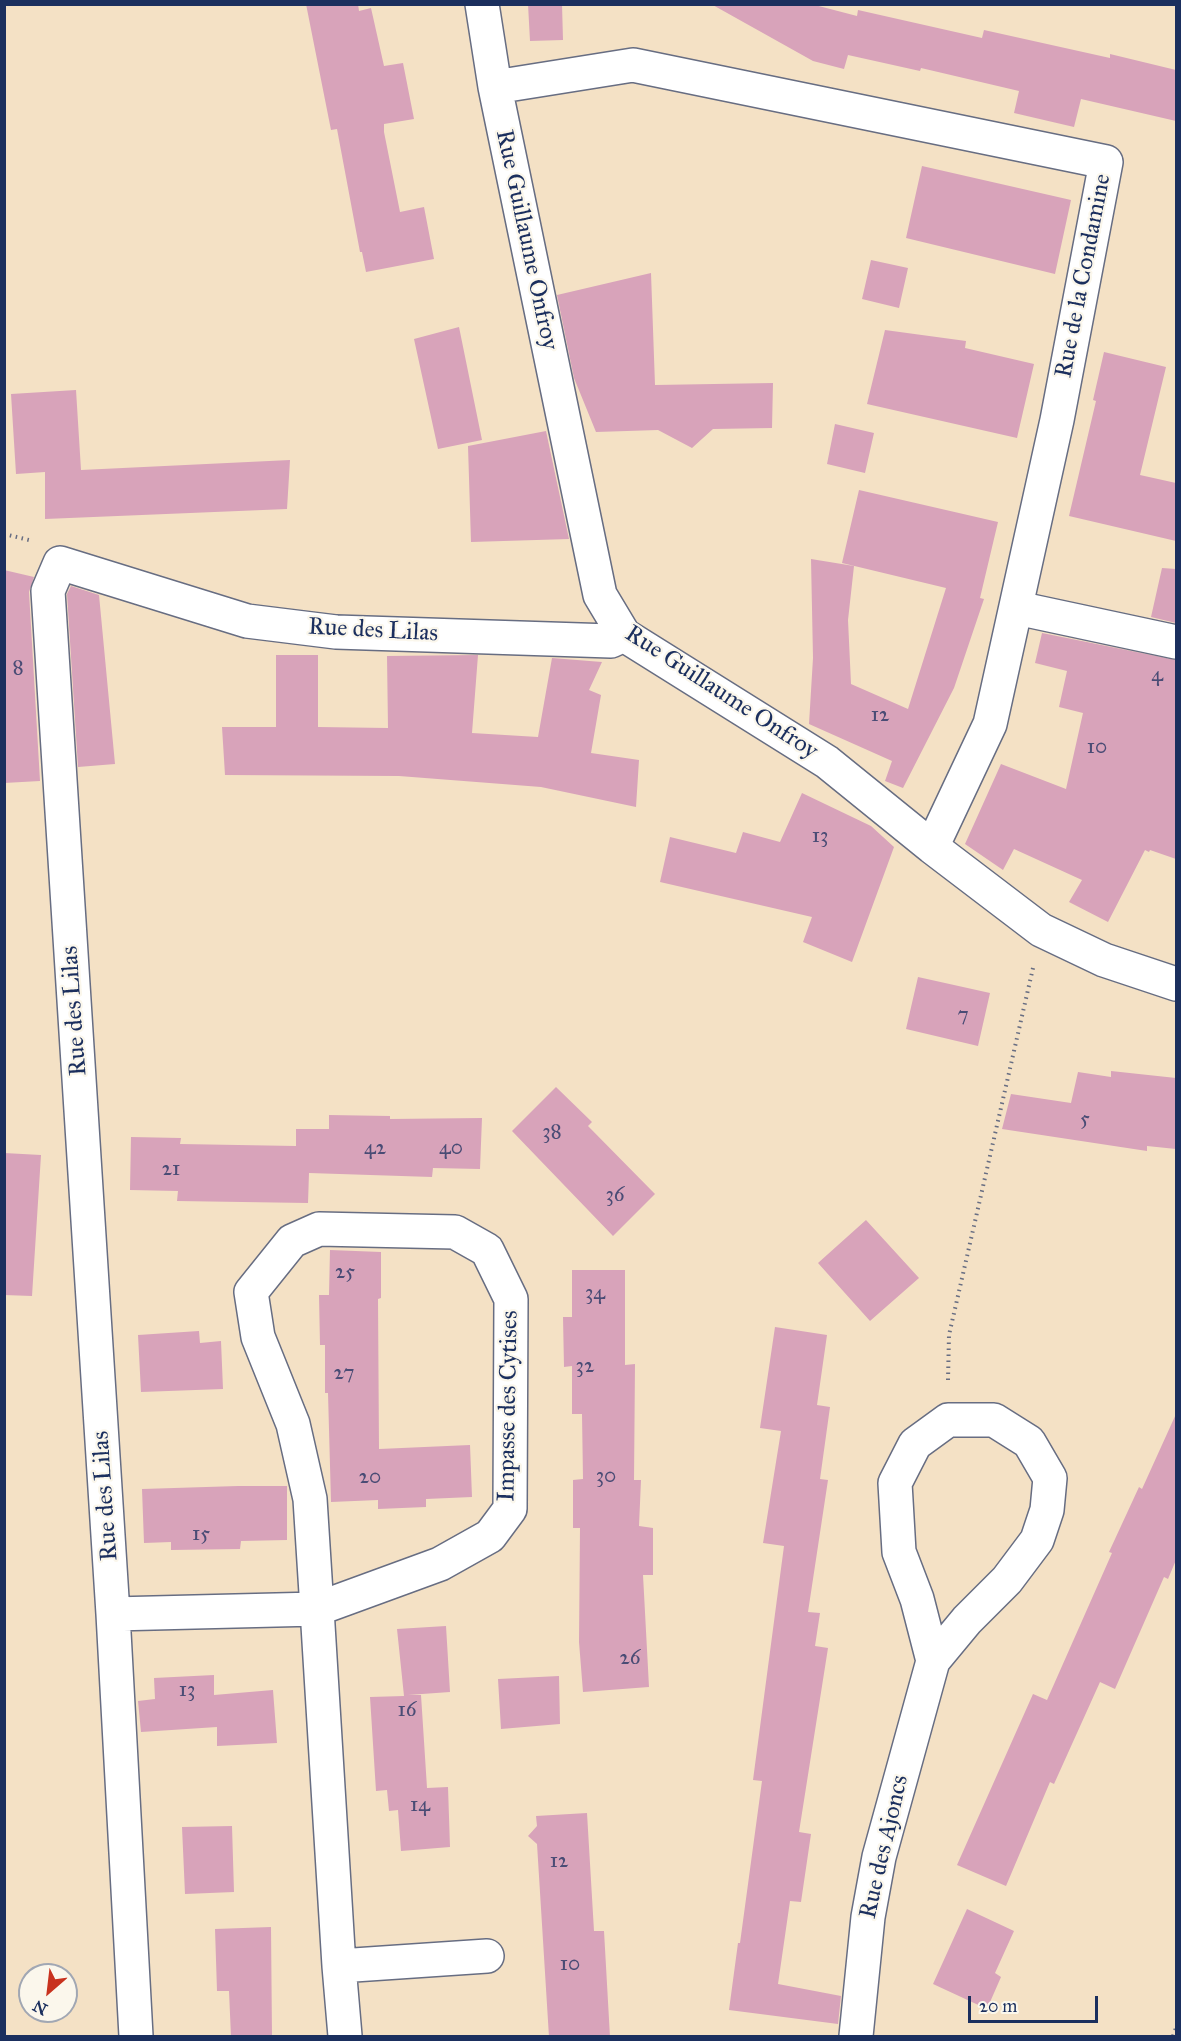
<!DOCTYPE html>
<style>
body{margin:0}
#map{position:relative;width:1181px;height:2041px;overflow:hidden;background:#f4e1c5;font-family:"IM FELL Great Primer",serif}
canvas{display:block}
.frame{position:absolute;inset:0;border:6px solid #1b2f5e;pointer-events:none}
.north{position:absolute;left:18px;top:1963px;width:60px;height:60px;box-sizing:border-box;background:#fbf7ec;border:2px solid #a1a7b3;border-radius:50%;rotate:208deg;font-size:16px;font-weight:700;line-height:24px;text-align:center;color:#1b2f5e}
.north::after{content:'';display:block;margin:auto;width:21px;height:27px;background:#c8321e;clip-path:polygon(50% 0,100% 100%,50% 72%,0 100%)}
.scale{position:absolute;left:968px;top:1996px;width:130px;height:27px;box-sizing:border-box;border:3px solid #1b2f5e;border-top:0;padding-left:8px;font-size:18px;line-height:21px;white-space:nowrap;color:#1b2f5e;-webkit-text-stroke:4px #fbf7ec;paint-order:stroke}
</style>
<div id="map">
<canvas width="1181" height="2041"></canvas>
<div class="frame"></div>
<div class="north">N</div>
<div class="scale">20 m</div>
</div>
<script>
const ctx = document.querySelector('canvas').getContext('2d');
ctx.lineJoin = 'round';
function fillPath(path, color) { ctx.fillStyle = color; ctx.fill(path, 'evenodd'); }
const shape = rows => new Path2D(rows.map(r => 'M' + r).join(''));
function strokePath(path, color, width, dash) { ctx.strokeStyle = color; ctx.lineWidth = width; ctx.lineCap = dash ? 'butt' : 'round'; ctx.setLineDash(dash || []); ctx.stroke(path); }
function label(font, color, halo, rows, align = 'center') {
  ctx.font = font + ' "IM FELL Great Primer",serif'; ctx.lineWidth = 4.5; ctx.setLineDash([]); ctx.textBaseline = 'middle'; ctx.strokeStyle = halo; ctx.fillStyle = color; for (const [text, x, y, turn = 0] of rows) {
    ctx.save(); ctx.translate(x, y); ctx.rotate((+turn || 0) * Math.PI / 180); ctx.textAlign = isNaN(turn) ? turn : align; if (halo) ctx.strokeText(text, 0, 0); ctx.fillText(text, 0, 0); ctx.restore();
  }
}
const building = shape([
 [306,4,358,4,359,11,371,8,384,66,403,63,414,119,384,124,384,132,400,212,424,207,434,259,366,272,362,252,360,252,337,129,331,130],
 [528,4,562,4,563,40,530,41],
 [711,4,811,4,857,16,858,10,982,38,984,30,1110,58,1110,54,1176,70,1176,121,1081,99,1074,127,1014,113,1019,91,921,68,920,71,848,55,844,69,813,61],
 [922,166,1071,200,1055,274,906,238],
 [871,260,908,268,899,308,862,299],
 [651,273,655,385,773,383,772,428,713,429,692,448,658,430,596,432,574,378,557,295],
 [459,327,482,440,438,449,414,339],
 [885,330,966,341,965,348,1034,364,1017,438,867,404],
 [1104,352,1166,367,1140,475,1176,483,1176,541,1069,516,1096,401,1093,400],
 [76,390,81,470,290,460,287,509,45,519,45,472,16,474,11,394],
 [835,424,874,433,865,473,827,464],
 [546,431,569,539,471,542,468,446],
 [859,490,998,522,980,598,984,599,954,688,903,788,885,781,892,761,809,724,813,658,811,559,854,566,848,620,851,684,908,709,946,588,842,563],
 [1162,568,1176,569,1176,623,1151,617],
 [4,570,34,577,29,592,40,781,4,783],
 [71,586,99,595,115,764,78,767,67,594],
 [1042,633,1176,660,1176,859,1150,850,1149,852,1145,850,1108,922,1069,902,1082,880,1014,849,1003,870,965,844,1001,764,1066,789,1083,713,1059,707,1067,671,1035,663],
 [276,655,318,655,318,727,388,728,387,656,478,655,472,733,538,737,552,658,602,662,589,690,601,695,591,753,639,760,636,807,541,787,399,776,225,775,222,727,276,727],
 [802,793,871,826,894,847,852,962,803,942,812,917,660,882,670,837,736,853,743,832,780,842],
 [918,977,990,993,978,1046,906,1029],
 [1111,1071,1176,1078,1176,1149,1147,1146,1147,1151,1002,1129,1011,1094,1071,1103,1078,1072,1111,1077],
 [556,1087,592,1122,588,1126,655,1194,613,1236,512,1131],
 [329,1115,390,1116,390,1119,482,1118,480,1169,433,1168,432,1177,309,1173,308,1203,177,1201,178,1191,130,1190,131,1137,181,1138,180,1144,296,1146,296,1129,329,1129],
 [4,1153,41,1155,32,1296,4,1295],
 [866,1220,919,1278,870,1321,818,1263],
 [330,1250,381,1252,381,1298,378,1299,379,1449,470,1445,472,1497,426,1499,426,1507,378,1509,378,1500,331,1502,328,1393,325,1393,325,1345,320,1345,319,1295,329,1295],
 [572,1270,625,1270,625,1365,635,1364,634,1480,641,1480,639,1526,653,1528,653,1575,643,1575,649,1687,583,1692,579,1642,580,1528,573,1528,573,1480,583,1479,582,1414,572,1414,572,1366,564,1367,563,1317,572,1317],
 [775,1327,827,1335,817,1405,830,1407,820,1479,828,1480,808,1612,820,1613,815,1646,828,1648,799,1832,811,1834,801,1902,790,1901,778,1984,841,1996,838,2024,729,2010,738,1943,740,1943,762,1781,753,1780,784,1546,763,1543,781,1431,760,1428],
 [199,1331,200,1343,221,1341,223,1389,141,1392,138,1335],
 [1176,1414,1176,1560,1168,1579,1164,1577,1115,1689,1100,1682,1054,1784,1050,1782,1006,1886,957,1865,1033,1694,1047,1700,1112,1553,1109,1552,1139,1487,1142,1489],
 [238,1486,287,1486,287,1540,241,1541,240,1549,171,1550,171,1542,144,1543,142,1489],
 [446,1626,450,1692,408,1695,421,1695,427,1788,448,1787,450,1847,401,1851,398,1810,389,1811,387,1790,376,1791,370,1697,404,1696,397,1629],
 [214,1675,214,1695,273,1690,277,1743,217,1746,217,1727,141,1732,138,1701,155,1699,154,1678],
 [559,1676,560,1724,501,1729,498,1679],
 [587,1813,594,1931,604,1931,610,2037,549,2037,537,1844,528,1836,537,1826,536,1816],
 [232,1826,234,1892,185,1894,182,1827],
 [967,1909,1014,1931,995,1973,1001,1977,987,2009,933,1984],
 [271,1927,272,2037,231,2037,229,1991,217,1991,215,1929]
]);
const path = shape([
 [4,534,29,540],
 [948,1380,949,1335,1033,968],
 [1173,2036,1176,2028]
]);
const minor = shape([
 [482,4,495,87,600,595,624,635,827,762,932,847,1041,930,1104,960,1176,984],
 [495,87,633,65,1106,162,1057,420,990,724,932,847],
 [1017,608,1176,642],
 [113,1614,317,1609,440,1564,490,1536,510,1509,511,1299,487,1250,455,1232,319,1229,292,1241,251,1292,258,1337,293,1424,310,1499,317,1609,339,1966,345,2036],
 [339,1966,487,1956],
 [136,2036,113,1614,48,591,60,563,247,621,336,632,611,641,624,635],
 [856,2036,868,1917,879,1857,933,1661,967,1620,1007,1580,1037,1540,1047,1510,1050,1478,1029,1442,994,1420,948,1420,915,1444,895,1483,899,1552,917,1599,933,1661]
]);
const numberNames = [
 ["8",18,669],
 ["4",1157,676],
 ["12",880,716],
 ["10",1097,748],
 ["13",820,837],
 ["7",963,1016],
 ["5",1085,1120],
 ["38",552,1133],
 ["42",375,1149],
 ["40",451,1149],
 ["21",171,1170],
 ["36",615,1196],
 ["25",345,1273],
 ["34",595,1294],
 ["32",585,1367],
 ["27",344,1374],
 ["30",606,1477],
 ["20",370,1478],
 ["15",201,1535],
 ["26",630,1659],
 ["13",187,1691],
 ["16",407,1711],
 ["14",420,1806],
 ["12",559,1862],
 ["10",570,1965]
];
const streetNames = [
 ["Rue Guillaume Onfroy",526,240,78],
 ["Rue de la Condamine",1084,276,-79],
 ["Rue des Lilas",373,631,3],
 ["Rue Guillaume Onfroy",721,693,33],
 ["Rue des Lilas",75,1011,-94],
 ["Impasse des Cytises",509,1406,-89],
 ["Rue des Lilas",106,1496,-94],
 ["Rue des Ajoncs",885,1847,-77]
];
fillPath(building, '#d8a3ba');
strokePath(minor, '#676d82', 36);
strokePath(path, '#676d82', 4, [1.5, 4.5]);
strokePath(minor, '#fff', 33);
label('21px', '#4a4c75', null, numberNames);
label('24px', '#1b2f5e', '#fbf7ec', streetNames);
</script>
